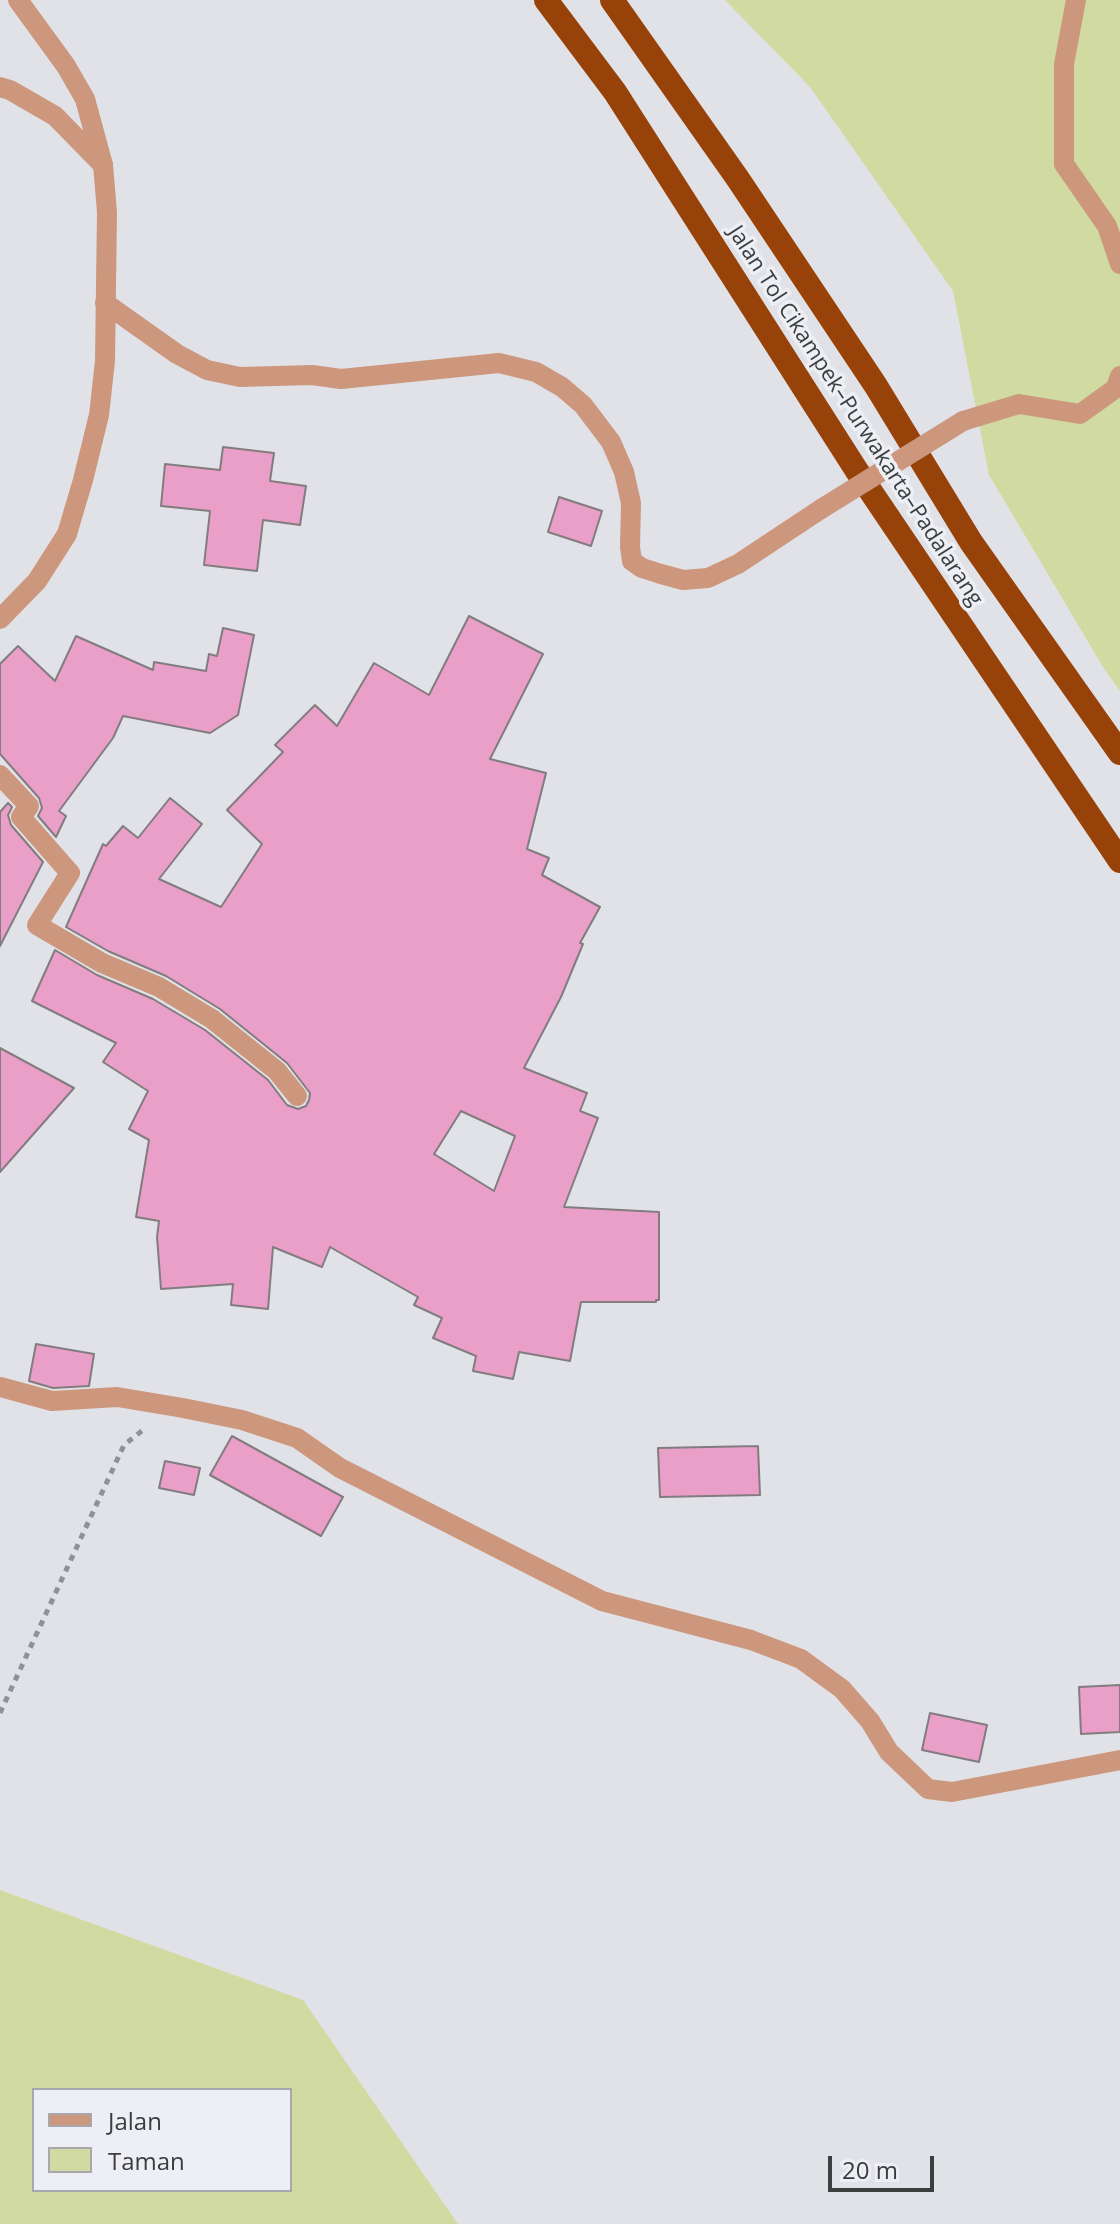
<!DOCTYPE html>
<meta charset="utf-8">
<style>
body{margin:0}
#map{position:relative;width:1120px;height:2224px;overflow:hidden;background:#e1e2e7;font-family:"Open Sans",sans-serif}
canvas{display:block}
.legend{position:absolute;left:32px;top:2088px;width:260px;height:104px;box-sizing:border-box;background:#eeeff5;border:2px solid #a7a8ac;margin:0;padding:10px 14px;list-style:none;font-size:24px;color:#3c3d3f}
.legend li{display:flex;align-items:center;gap:16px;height:40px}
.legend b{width:40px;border:2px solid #a7a8ac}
.scale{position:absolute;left:828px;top:2156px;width:106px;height:36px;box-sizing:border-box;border:4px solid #3c3d3f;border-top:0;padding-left:10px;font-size:24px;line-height:28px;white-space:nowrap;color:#3c3d3f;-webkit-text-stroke:6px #eeeff5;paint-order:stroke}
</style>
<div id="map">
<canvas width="1120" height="2224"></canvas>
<ul class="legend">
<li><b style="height:10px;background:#cc977d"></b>Jalan</li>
<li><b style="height:22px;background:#d1dba1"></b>Taman</li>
</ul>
<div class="scale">20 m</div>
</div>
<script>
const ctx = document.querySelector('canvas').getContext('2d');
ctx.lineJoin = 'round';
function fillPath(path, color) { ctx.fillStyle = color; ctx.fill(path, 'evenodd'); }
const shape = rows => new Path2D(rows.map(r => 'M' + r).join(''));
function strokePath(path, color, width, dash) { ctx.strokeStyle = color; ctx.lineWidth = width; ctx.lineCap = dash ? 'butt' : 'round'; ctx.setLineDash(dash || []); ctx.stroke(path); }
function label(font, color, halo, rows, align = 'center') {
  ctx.font = font + ' "Open Sans",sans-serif'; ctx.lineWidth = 7; ctx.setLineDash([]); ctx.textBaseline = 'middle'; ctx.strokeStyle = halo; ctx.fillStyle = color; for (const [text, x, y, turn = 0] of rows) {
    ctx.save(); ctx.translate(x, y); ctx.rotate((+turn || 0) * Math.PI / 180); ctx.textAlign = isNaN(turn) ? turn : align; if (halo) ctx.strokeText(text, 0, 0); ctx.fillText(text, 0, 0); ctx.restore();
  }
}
const green = shape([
 [725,0,1120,0,1120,691,1103,667,989,475,953,291,810,87],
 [0,1890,303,2000,458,2224,0,2224],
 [290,2090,290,2190,34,2190,34,2090]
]);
const building = shape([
 [223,447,274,453,270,481,306,486,300,525,263,520,257,571,204,565,210,511,161,506,165,464,220,470,223,447],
 [559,497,602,511,591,546,548,532,559,497],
 [469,616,543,654,490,759,546,773,527,849,549,858,542,875,600,907,580,943,583,944,561,997,524,1068,587,1093,580,1111,598,1118,564,1207,659,1212,659,1300,656,1300,656,1302,581,1302,570,1361,519,1352,513,1379,473,1371,476,1356,433,1338,442,1318,414,1305,418,1297,330,1247,322,1267,273,1247,268,1309,231,1305,233,1284,161,1289,157,1237,159,1221,136,1217,149,1140,129,1129,148,1091,103,1062,116,1043,32,1001,55,950,97,975,153,999,205,1030,268,1080,287,1105,298,1109,306,1106,309,1100,310,1093,287,1063,220,1009,166,976,108,951,66,927,103,844,106,846,123,826,138,838,170,798,202,824,159,879,221,907,262,844,227,810,283,752,275,745,315,705,337,726,374,663,429,695,469,616],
 [461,1111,515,1136,494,1191,434,1154,461,1111],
 [223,628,254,635,238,715,210,733,123,716,113,738,59,811,66,816,56,837,38,816,42,808,39,798,0,754,0,664,18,646,55,681,76,636,153,670,154,662,206,671,209,654,217,656,223,628],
 [8,803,12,807,8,815,11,825,43,862,0,946,0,812,8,803],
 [0,1048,74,1088,0,1172,0,1048],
 [36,1344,94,1354,89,1386,53,1388,29,1381,36,1344],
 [232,1436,343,1497,321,1536,210,1475,232,1436],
 [758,1446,760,1495,660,1497,658,1448,758,1446],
 [165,1461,200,1468,194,1495,159,1488,165,1461],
 [1120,1685,1120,1732,1081,1734,1079,1687,1120,1685],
 [930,1713,987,1725,979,1762,922,1750,930,1713]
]);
const path = shape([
 [0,1713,124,1445,143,1430]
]);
const minor = shape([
 [1076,0,1064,64,1064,164,1107,226,1120,264],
 [0,87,10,90,55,116,103,165],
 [105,303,177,354,207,370,240,377,312,375,341,379,499,363,536,372,562,387,583,405,611,442,624,472,631,503,630,547,632,561,642,568,661,574,683,580,708,578,738,564,821,509],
 [963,421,1019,404,1080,414,1116,388,1120,376],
 [0,775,29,806,21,817,70,873,37,925,102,963,159,987,212,1019,277,1071,297,1096],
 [0,1387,52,1401,117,1397,183,1408,242,1420,297,1438,340,1468,602,1601,751,1640,801,1659,842,1689,870,1721,889,1752,928,1789,952,1792,1120,1760]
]);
const tertiary = shape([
 [0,619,37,581,67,534,83,480,99,415,105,361,107,212,103,165,85,99,66,66,18,0]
]);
const motorway = shape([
 [546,0,615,92,857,471,1120,861],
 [612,0,738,179,876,386,971,542,1120,753]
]);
const minorBridge = shape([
 [821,509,963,421]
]);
const streetNames = [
 ["Jalan Tol Cikampek–Purwakarta–Padalarang",855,416,57]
];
fillPath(green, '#d1dba1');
fillPath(building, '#ea9fc8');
strokePath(building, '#827c7f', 2);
strokePath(path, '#909194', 5, [6, 6]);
strokePath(minor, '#cc977d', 20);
strokePath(tertiary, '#cc977d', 20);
strokePath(motorway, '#974208', 24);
strokePath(minorBridge, '#cc977d', 20);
label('22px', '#3c3d3f', '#eeeff5', streetNames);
</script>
